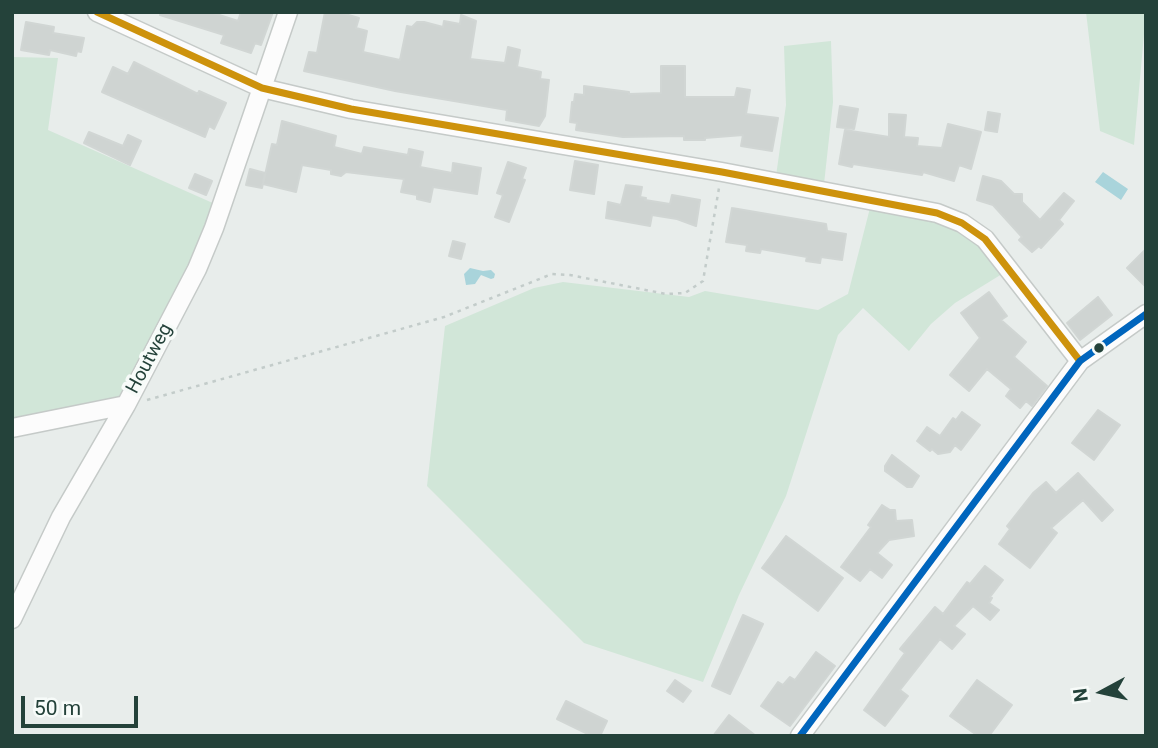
<!DOCTYPE html>
<style>
body{margin:0}
#map{position:relative;width:1158px;height:748px;overflow:hidden;background:#e8edeb;font-family:Roboto,sans-serif}
canvas{display:block}
.frame{position:absolute;inset:0;border:14px solid #24423a;pointer-events:none}
.north{position:absolute;left:1067px;top:657px;width:70px;height:70px;-webkit-text-stroke:5px #f7fbf9;paint-order:stroke;rotate:262deg;font-size:19px;font-weight:700;line-height:28px;text-align:center;color:#24423a}
.north::after{content:'';display:block;margin:auto;width:24px;height:32px;background:#24423a;clip-path:polygon(50% 0,100% 100%,50% 72%,0 100%)}
.scale{position:absolute;left:21px;top:696px;width:117px;height:32px;box-sizing:border-box;border:4px solid #24423a;border-top:0;padding-left:9px;font-size:21px;line-height:24px;white-space:nowrap;color:#24423a;-webkit-text-stroke:5px #f7fbf9;paint-order:stroke}
</style>
<div id="map">
<canvas width="1158" height="748"></canvas>
<div class="frame"></div>
<div class="north">N</div>
<div class="scale">50 m</div>
</div>
<script>
const ctx = document.querySelector('canvas').getContext('2d');
ctx.lineJoin = 'round';
function fillPath(path, color) { ctx.fillStyle = color; ctx.fill(path, 'evenodd'); }
const shape = rows => new Path2D(rows.map(r => 'M' + r).join(''));
function strokePath(path, color, width, dash) { ctx.strokeStyle = color; ctx.lineWidth = width; ctx.lineCap = dash ? 'butt' : 'round'; ctx.setLineDash(dash || []); ctx.stroke(path); }
function label(font, color, halo, rows, align = 'center') {
  ctx.font = font + ' Roboto,sans-serif'; ctx.lineWidth = 7; ctx.setLineDash([]); ctx.textBaseline = 'middle'; ctx.strokeStyle = halo; ctx.fillStyle = color; for (const [text, x, y, turn = 0] of rows) {
    ctx.save(); ctx.translate(x, y); ctx.rotate((+turn || 0) * Math.PI / 180); ctx.textAlign = isNaN(turn) ? turn : align; if (halo) ctx.strokeText(text, 0, 0); ctx.fillText(text, 0, 0); ctx.restore();
  }
}
const green = shape([
 [1086,12,1146,12,1134,145,1100,131],
 [831,41,833,102,824,184,776,176,786,105,784,46],
 [12,57,58,58,48,130,215,204,201,242,120,402,12,422],
 [870,208,950,225,973,238,1002,274,955,303,931,324,909,351,863,308,838,335,786,496,739,595,703,682,584,643,427,486,445,326,534,288,563,282,689,297,705,291,818,310,848,294]
]);
const water = shape([
 [1103,172,1128,189,1121,200,1095,182],
 [470,268,483,271,491,270,495,274,494,278,491,279,481,275,475,284,466,285,464,274]
]);
const building = shape([
 [161,12,210,12,238,21,241,12,273,12,261,45,255,43,251,53,221,43,224,35,160,15,161,12],
 [325,12,338,12,359,18,356,28,367,31,363,52,400,60,407,26,412,27,417,22,424,22,443,27,444,21,460,24,461,15,476,21,470,59,505,63,508,47,520,50,517,67,541,72,540,79,549,80,545,116,539,126,506,120,507,110,395,91,304,71,309,52,317,53,325,12],
 [26,22,54,27,53,33,84,38,81,52,77,51,76,56,50,50,49,55,21,50,26,22],
 [134,62,198,94,199,91,226,103,214,129,209,126,205,137,102,92,113,67,128,74,134,62],
 [661,66,685,66,685,97,735,97,737,88,750,90,746,114,778,118,772,151,741,146,743,135,705,138,705,140,684,140,684,136,623,137,576,130,577,123,570,122,572,102,574,102,575,94,584,95,584,86,629,92,629,94,661,93,661,66],
 [840,106,858,109,854,129,837,127,840,106],
 [988,112,1000,114,997,132,985,130,988,112],
 [889,114,906,115,904,137,918,138,917,146,942,148,948,124,981,132,971,169,959,165,954,181,923,172,922,175,853,164,852,167,839,164,845,130,889,137,889,114],
 [282,121,336,136,334,147,362,154,364,147,408,155,409,149,423,152,420,167,452,173,453,163,481,168,477,194,433,187,430,202,417,199,417,195,401,192,404,179,346,172,341,176,331,174,331,170,302,165,296,192,263,184,272,144,277,145,282,121],
 [89,132,123,146,128,135,141,141,130,165,84,143,89,132],
 [575,161,598,165,594,194,570,190,575,161],
 [508,162,526,168,522,179,525,180,509,222,495,217,503,195,497,193,508,162],
 [250,169,265,173,262,188,246,185,250,169],
 [195,174,212,181,206,195,189,188,195,174],
 [983,176,1001,181,1014,194,1022,194,1022,202,1040,220,1064,193,1074,201,1059,220,1063,224,1041,248,1039,246,1032,252,1019,240,1022,237,993,205,977,200,983,176],
 [626,185,642,187,640,197,646,198,645,200,670,204,672,195,700,200,696,226,677,219,652,215,650,226,606,218,608,202,621,205,626,185],
 [732,208,826,224,827,231,846,234,842,260,821,257,820,263,806,261,807,257,761,249,760,253,746,251,747,245,726,242,732,208],
 [453,241,465,244,461,259,449,256,453,241],
 [1146,249,1146,287,1127,268,1146,249],
 [989,292,1007,316,1001,320,1026,342,1014,357,1047,386,1032,406,1026,401,1020,408,1006,396,1011,389,987,369,969,391,950,375,980,338,961,313,989,292],
 [1098,297,1112,315,1080,340,1067,323,1098,297],
 [1098,410,1120,425,1094,460,1072,443,1098,410],
 [962,412,980,425,961,450,955,445,950,452,938,454,932,449,930,451,917,441,927,427,940,436,953,418,956,420,962,412],
 [892,455,919,476,912,487,907,487,885,471,885,466,892,455],
 [1078,473,1113,510,1102,521,1083,500,1051,528,1057,533,1030,568,999,544,1010,529,1007,526,1033,493,1046,482,1056,493,1078,473],
 [882,505,890,510,895,510,896,521,912,520,914,536,889,540,877,553,892,565,882,578,870,569,860,581,841,567,871,527,868,525,882,505],
 [786,536,843,578,818,611,762,568,786,536],
 [985,566,1003,580,990,597,992,598,989,603,999,610,990,620,973,606,954,626,965,634,952,649,940,639,900,690,908,696,885,726,864,710,905,653,900,649,935,607,943,614,967,582,970,584,985,566],
 [743,615,763,624,730,694,712,686,743,615],
 [816,652,835,666,790,726,761,706,778,682,783,685,790,677,795,680,816,652],
 [675,680,691,691,683,702,667,691,675,680],
 [977,680,1012,705,989,736,978,736,950,716,977,680],
 [566,701,607,721,600,736,592,736,557,719,566,701],
 [729,715,756,736,713,736,729,715]
]);
const path = shape([
 [147,400,444,317,552,274,570,275,666,294,685,293,703,281,719,188]
]);
const minor = shape([
 [97,12,262,88,351,109,722,172,937,213,962,223,985,239,1080,361],
 [12,428,126,405],
 [12,619,61,517,126,405,197,269,214,228,288,12],
 [800,736,1080,361,1146,314]
]);
const bus1 = shape([
 [97,12,262,88,351,109,722,172,937,213,962,223,985,239,1080,361]
]);
const bus2 = shape([
 [800,736,1080,361,1146,314]
]);
const markers = [
 [1099,348,6,"#24423a"]
];
const streetNames = [
 ["Houtweg",150,359,-62]
];
fillPath(green, '#d1e6d8');
fillPath(water, '#a9d4db');
fillPath(building, '#cfd4d2');
strokePath(building, '#d1d6d4', 2);
strokePath(minor, '#c5cac8', 21);
strokePath(path, '#c3ccca', 2.5, [3.5, 5]);
strokePath(minor, '#fcfcfc', 18);
strokePath(bus1, '#cd920c', 7);
strokePath(bus2, '#0065bd', 7);
for (const [x, y, r, color] of markers) { const dot = new Path2D(); dot.arc(x, y, r, 0, 2 * Math.PI); ctx.fillStyle = color; ctx.fill(dot); strokePath(dot, '#f7fbf9', 2.5); }
label('19px', '#24423a', '#f7fbf9', streetNames);
</script>
